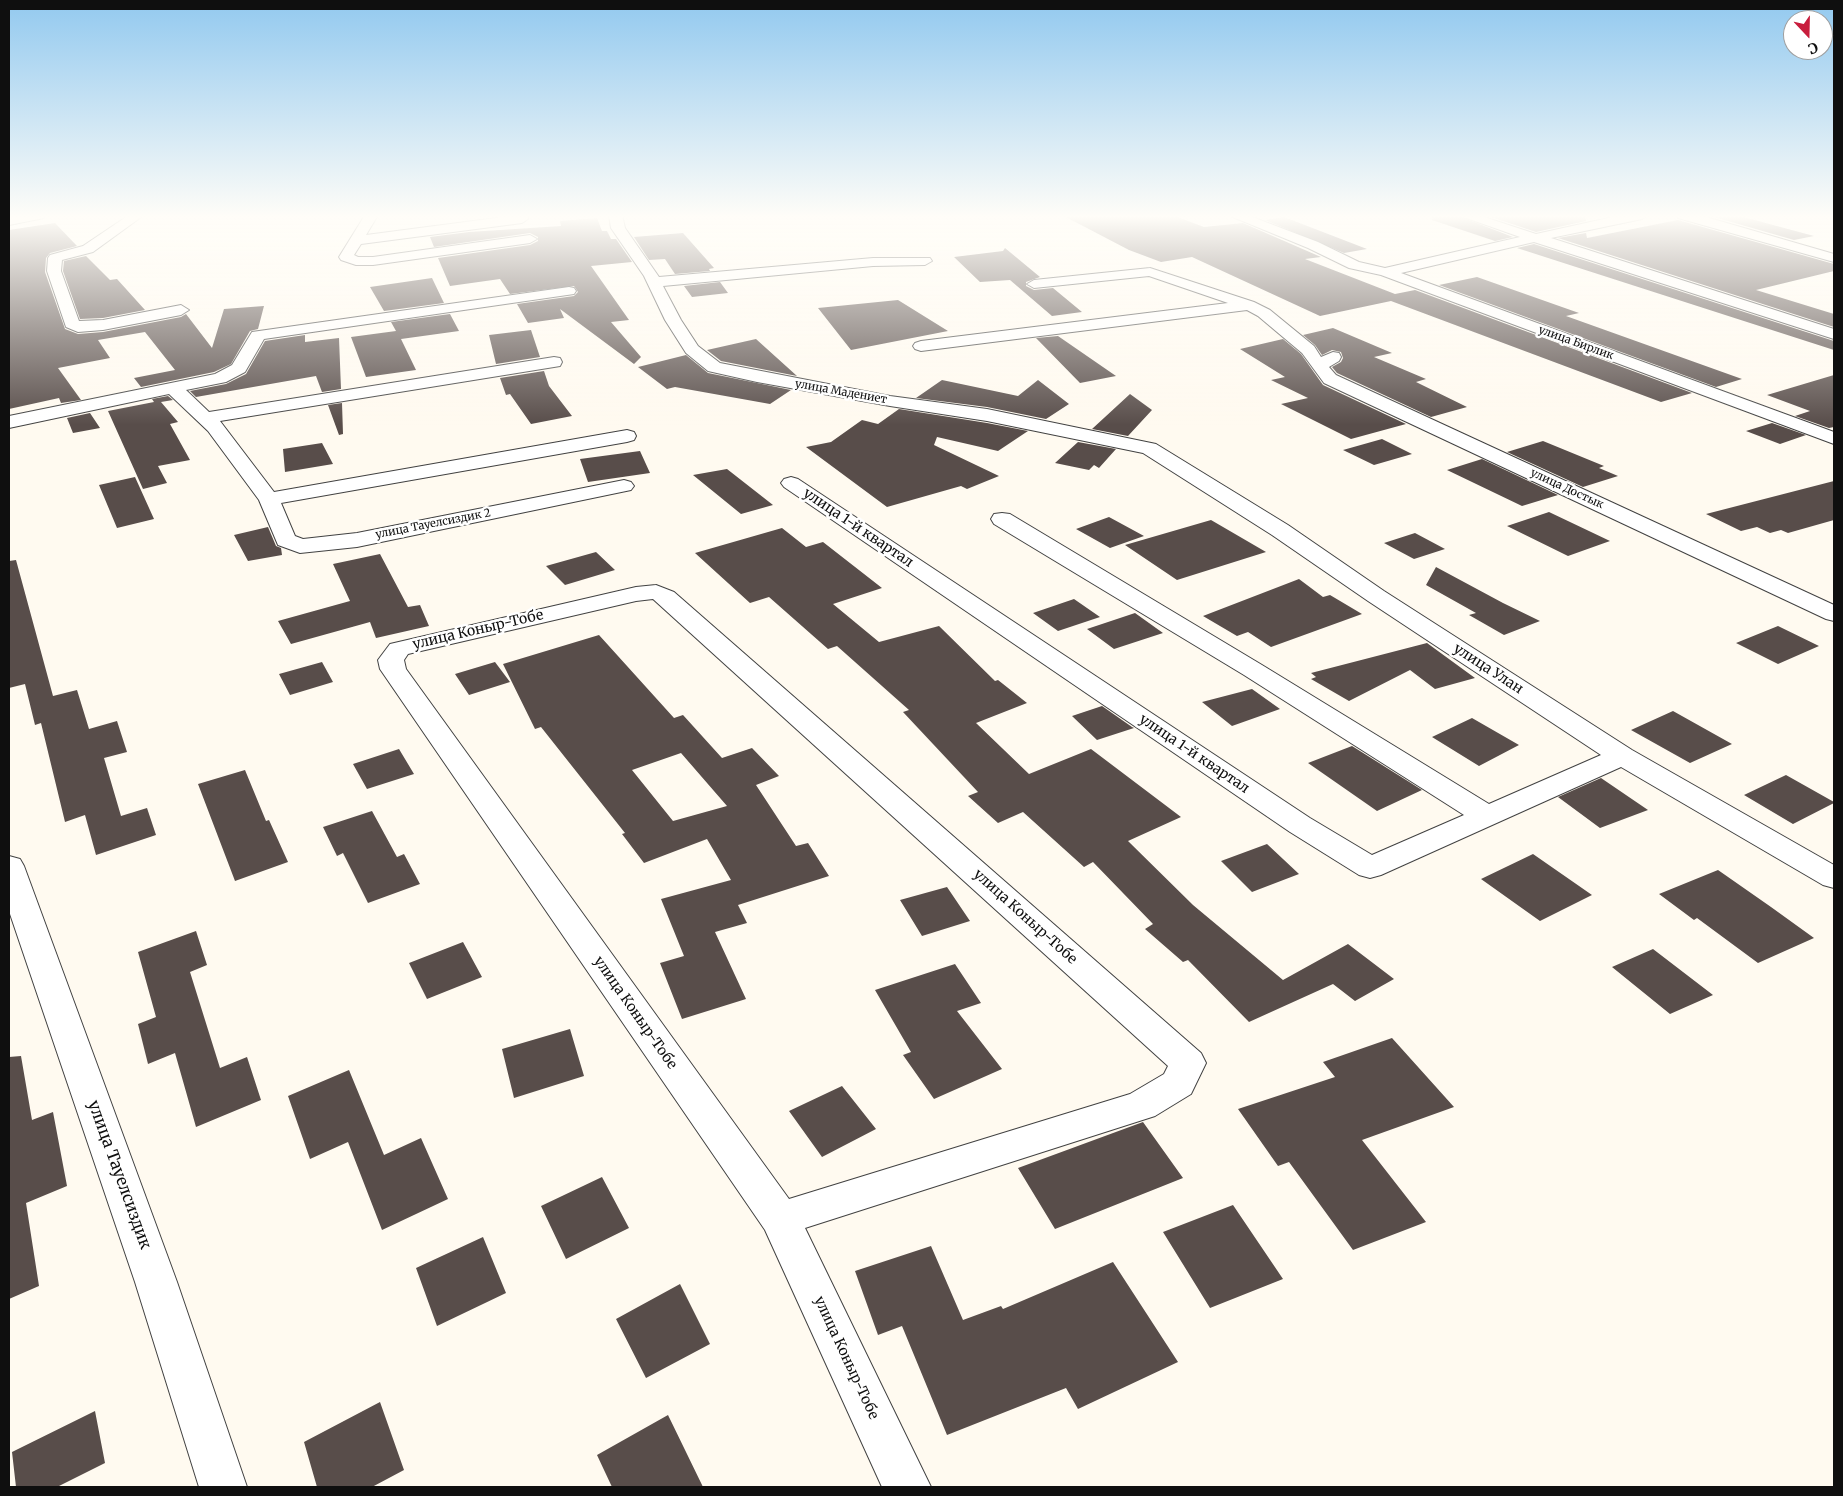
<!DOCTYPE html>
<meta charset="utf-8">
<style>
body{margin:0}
#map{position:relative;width:1843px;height:1496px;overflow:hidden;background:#fffaf0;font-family:Merriweather,serif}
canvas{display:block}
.frame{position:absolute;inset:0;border:10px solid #0f0f0f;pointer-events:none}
.north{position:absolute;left:1783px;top:10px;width:50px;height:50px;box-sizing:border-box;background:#fff;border:1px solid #9f9f9f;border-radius:50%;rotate:159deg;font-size:14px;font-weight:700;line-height:20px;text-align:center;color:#0f0f0f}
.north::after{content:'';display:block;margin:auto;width:18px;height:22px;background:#c81d3d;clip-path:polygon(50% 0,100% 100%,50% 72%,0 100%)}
</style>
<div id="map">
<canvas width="1843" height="1496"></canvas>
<div class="frame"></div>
<div class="north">С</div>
</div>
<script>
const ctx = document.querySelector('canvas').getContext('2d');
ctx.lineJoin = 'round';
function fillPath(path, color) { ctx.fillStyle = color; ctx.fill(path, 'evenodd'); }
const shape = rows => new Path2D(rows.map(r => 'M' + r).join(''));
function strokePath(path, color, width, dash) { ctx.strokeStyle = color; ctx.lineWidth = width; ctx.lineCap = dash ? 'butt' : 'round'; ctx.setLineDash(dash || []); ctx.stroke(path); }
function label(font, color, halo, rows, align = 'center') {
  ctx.font = font + ' Merriweather,serif'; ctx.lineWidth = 5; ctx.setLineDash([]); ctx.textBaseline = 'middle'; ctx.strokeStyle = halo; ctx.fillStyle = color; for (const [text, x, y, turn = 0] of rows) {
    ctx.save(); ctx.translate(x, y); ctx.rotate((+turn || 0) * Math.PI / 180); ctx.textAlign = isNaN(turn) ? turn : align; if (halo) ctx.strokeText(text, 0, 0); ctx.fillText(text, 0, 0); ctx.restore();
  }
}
const building = shape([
 [1062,215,1172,215,1204,227,1243,223,1321,257,1305,259,1395,294,1415,290,1692,393,1661,402,1391,301,1320,316,1192,257,1161,262,1129,250],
 [1433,215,1456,215,1513,237,1495,241,1432,220],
 [1485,215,1585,215,1586,221,1536,232],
 [1707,215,1736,215,1814,236,1794,240],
 [1284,217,1367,249,1344,253,1265,220],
 [597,218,602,231,607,231,611,239,616,239,632,262,591,266,629,320,611,322,641,357,634,364,560,309,564,318,528,323,517,304,574,296,578,292,574,286,510,294,500,279,450,286,438,258,530,245,538,241,538,237,530,233,434,247,430,237,469,232,561,226,560,221],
 [1678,220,1834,264,1834,271,1756,290,1834,314,1834,327,1558,238,1586,233,1587,238],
 [55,223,77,246,50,253,46,258,45,272,65,329,78,334,103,332,181,317,186,314,212,348,224,309,264,306,258,329,250,331,231,364,214,372,141,387,134,378,175,370,145,332,98,340,110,358,58,368,81,400,61,403,59,398,9,409,9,230],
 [683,233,714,268,709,269,710,271,675,274,665,259,649,260,634,237],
 [1534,244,1834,341,1834,350,1517,248],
 [1005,248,1040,277,1026,282,1026,286,1034,290,1053,288,1082,312,1052,316,1010,280,980,282,954,257,1003,251],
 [86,256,110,280,117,279,145,310,103,318,80,319,63,271,64,261],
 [1477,277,1579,313,1566,316,1742,379,1716,387,1439,285],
 [432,278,444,303,384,311,370,287],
 [720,282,728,293,692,297,684,286],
 [898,300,948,331,851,350,818,308],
 [450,314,459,331,401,339,416,370,366,377,351,337,396,331,391,322],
 [1333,328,1392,353,1374,357,1426,379,1416,382,1467,407,1431,417,1337,373,1332,367,1341,362,1343,358,1341,352,1332,350,1322,355,1315,345,1303,335],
 [531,330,540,357,496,364,489,335],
 [305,335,305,342,339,338,341,389,322,392,316,376,196,397,190,391,226,384,246,374,265,341],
 [1058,336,1116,376,1080,383,1036,338],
 [756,339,797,376,721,361,707,350],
 [1283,339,1301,354,1323,385,1406,424,1351,439,1281,404,1308,398,1271,380,1285,377,1240,349],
 [686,355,708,373,791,390,770,404,675,387,667,389,638,367],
 [544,371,549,386,572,416,531,424,510,394,506,395,500,378],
 [1834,375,1834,427,1829,428,1795,416,1810,411,1767,395],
 [942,380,1018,396,1038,380,1069,404,1046,419,987,407,916,398],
 [1130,394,1152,410,1128,436,1092,429],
 [168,396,173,400,161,402,178,422,170,424,190,460,158,466,167,483,143,489,108,411,154,402,152,399],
 [342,403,343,434,339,435,328,405],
 [899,409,987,423,1028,431,998,451,937,437,934,445,999,476,967,489,961,486,887,507,806,447,831,442,862,420,878,424],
 [90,413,100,428,73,433,67,418],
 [1772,423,1806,435,1780,444,1746,431],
 [1382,439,1412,454,1374,465,1343,450],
 [1543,441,1604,466,1599,468,1618,476,1583,487,1507,452],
 [1078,442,1116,449,1099,468,1094,465,1089,470,1055,463],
 [322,443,333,464,285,472,283,449],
 [640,451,650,473,588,482,580,459],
 [1482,459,1558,495,1522,506,1447,470],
 [727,469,773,505,741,514,693,475],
 [135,477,154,519,117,528,99,485],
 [1834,481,1834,520,1788,533,1781,530,1770,533,1757,527,1741,531,1706,514],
 [1549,512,1610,541,1568,556,1507,526],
 [1109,517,1144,536,1110,548,1076,529],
 [1211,520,1266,552,1177,580,1125,545],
 [268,527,276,546,281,548,282,555,248,561,234,535],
 [782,528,806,547,823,542,882,588,833,604,879,642,939,626,995,681,998,680,1027,703,976,723,1029,774,1091,749,1181,817,1128,841,1193,905,1283,980,1348,944,1394,979,1355,1001,1333,984,1249,1022,1188,960,1183,962,1145,929,1153,924,1093,862,1084,867,1023,812,998,823,968,796,978,792,903,712,909,710,837,646,828,649,769,597,750,603,695,553],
 [1415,533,1445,549,1414,559,1384,543],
 [596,552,615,570,565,585,546,566],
 [380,554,408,607,420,605,429,626,376,638,370,622,291,644,278,621,350,601,333,564],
 [16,560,53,696,77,690,89,729,117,721,127,752,104,758,121,816,147,808,156,835,96,855,85,815,65,822,41,723,35,725,25,684,9,688,9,561],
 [1436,567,1503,603,1540,621,1504,635,1469,615,1476,613,1426,585],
 [1299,579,1323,597,1330,595,1362,614,1271,647,1248,632,1237,636,1203,616],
 [1074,599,1100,617,1058,631,1033,613],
 [1135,613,1163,633,1114,649,1087,629],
 [1778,626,1819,646,1778,664,1736,643],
 [599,635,674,718,683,715,722,758,752,748,779,776,756,785,796,846,808,843,829,876,738,905,747,923,715,932,746,999,682,1019,660,963,684,956,661,899,731,880,707,839,644,863,622,834,625,833,541,727,535,729,503,664],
 [681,753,727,806,673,821,632,770],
 [1427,643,1475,678,1435,689,1410,670,1349,701,1311,679,1316,677,1311,673],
 [322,662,333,682,290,695,279,674],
 [495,662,510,682,469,695,455,674],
 [1252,689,1280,709,1232,726,1202,702],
 [1102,706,1132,727,1134,728,1097,740,1072,716],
 [1673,711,1732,744,1690,763,1631,730],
 [1472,718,1519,745,1479,766,1432,737],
 [1352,746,1422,790,1377,811,1308,763],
 [399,749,414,774,367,789,353,764],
 [245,770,266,821,269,820,288,862,235,881,198,784],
 [1786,775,1834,802,1834,803,1793,824,1744,795],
 [1601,778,1648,810,1600,828,1558,797],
 [372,811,397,857,404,854,420,884,368,903,343,853,337,856,323,827],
 [1267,844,1299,874,1252,892,1221,861],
 [1533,854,1592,895,1540,921,1481,879],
 [1718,870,1771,907,1814,938,1758,963,1697,918,1694,920,1659,894],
 [947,887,970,921,922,936,900,900],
 [196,931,207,965,190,972,220,1068,247,1057,261,1100,196,1127,175,1053,148,1064,138,1024,156,1017,138,952],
 [463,942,482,977,427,999,409,963],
 [1653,949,1713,995,1670,1014,1612,967],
 [955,964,981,1003,957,1011,1002,1069,934,1099,903,1055,911,1052,875,990],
 [570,1029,584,1076,514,1098,502,1049],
 [1392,1038,1454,1107,1362,1140,1426,1222,1353,1250,1289,1162,1278,1166,1238,1109,1335,1077,1323,1062],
 [21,1056,32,1120,53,1112,67,1186,26,1203,39,1286,9,1299,9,1057],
 [349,1070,384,1155,421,1138,448,1199,382,1230,348,1142,310,1159,288,1096],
 [842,1086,876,1129,822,1157,789,1111],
 [1143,1122,1183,1178,1055,1229,1018,1168],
 [602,1177,629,1228,566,1259,541,1206],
 [1233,1205,1283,1279,1210,1308,1163,1232],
 [483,1237,506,1293,437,1326,416,1268],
 [931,1246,963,1320,1001,1306,1003,1309,1113,1262,1178,1362,1078,1409,1066,1388,947,1435,902,1326,878,1335,855,1271],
 [680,1284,710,1344,646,1378,616,1319],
 [380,1402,404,1470,372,1487,317,1487,304,1442],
 [95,1411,105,1463,57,1487,16,1487,12,1452],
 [668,1415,703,1487,612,1487,597,1455]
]);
const minor = shape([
 [17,215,45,215,44,218,9,225,9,217,17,215],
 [129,215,144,215,93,252,62,260,61,271,79,321,103,320,181,305,189,310,181,315,103,330,78,332,66,327,47,271,48,258,50,255,83,246,129,215],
 [365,215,378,215,366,235,519,215,527,216,528,219,522,223,361,244,354,255,358,257,373,257,530,235,537,239,530,243,373,265,356,265,341,260,339,257,365,215],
 [609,215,622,215,625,228,659,277,873,258,930,258,932,261,925,265,873,266,663,286,681,320,698,346,720,363,890,396,987,409,1156,444,1288,525,1384,591,1632,750,1834,865,1834,888,1823,885,1621,767,1381,875,1370,878,1359,875,1290,832,784,487,781,483,784,479,791,477,798,479,1310,818,1372,855,1464,815,1244,675,994,524,991,519,994,514,1002,513,1010,514,1262,665,1489,804,1601,755,1368,601,1272,535,1143,453,987,421,890,406,757,382,708,371,686,353,665,320,644,276,611,228,609,215],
 [1228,215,1247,215,1318,242,1359,262,1385,268,1520,237,1458,215,1478,215,1536,234,1622,215,1648,215,1642,219,1551,238,1834,329,1834,339,1534,242,1401,273,1834,432,1834,444,1381,275,1349,268,1308,248,1228,215],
 [1677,215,1699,215,1834,254,1834,262,1678,218,1677,215],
 [1150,268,1254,302,1270,310,1314,346,1321,357,1333,352,1339,353,1341,357,1339,361,1329,367,1336,375,1834,605,1834,621,1826,619,1324,383,1302,353,1258,316,1247,310,921,351,915,349,913,346,915,343,921,341,1228,303,1149,276,1034,288,1027,284,1034,280,1150,268],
 [569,287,574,288,576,291,574,294,264,339,245,372,226,382,186,390,209,412,554,357,560,358,562,362,560,366,554,367,220,421,274,492,627,430,634,432,636,436,634,440,627,442,281,503,295,536,303,539,357,533,624,480,631,482,634,486,631,490,357,547,300,553,278,545,259,500,208,431,169,394,9,428,9,416,215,374,232,365,252,332,569,287],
 [656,585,674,592,1201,1053,1206,1063,1191,1094,1155,1116,805,1228,931,1487,882,1487,765,1230,380,669,378,660,390,644,636,587,656,585],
 [653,599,1168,1066,1164,1074,1130,1094,789,1199,406,669,404,660,408,654,636,601,653,599],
 [9,856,20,859,24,866,177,1282,247,1487,199,1487,135,1282,9,911,9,856]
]);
const farStreetnames = [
 ["улица Бирлик",1576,343,20],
 ["улица Мадениет",841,392,10],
 ["улица Достык",1567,489,25],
 ["улица Тауелсиздик 2",433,524,-11]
];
const streetNames = [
 ["улица 1-й квартал",858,528,34],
 ["улица Коныр-Тобе",478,630,-13],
 ["улица Улан",1488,669,33],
 ["улица 1-й квартал",1194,754,34],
 ["улица Коныр-Тобе",1025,917,42],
 ["улица Коныр-Тобе",635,1013,55],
 ["улица Коныр-Тобе",846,1358,65]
];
const nearStreetnames = [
 ["улица Тауелсиздик",119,1175,70]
];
fillPath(building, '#584d4a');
strokePath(minor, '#424242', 2);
fillPath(minor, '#fff');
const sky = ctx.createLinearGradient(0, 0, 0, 425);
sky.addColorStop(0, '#92c9ef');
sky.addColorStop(0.51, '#fffdf8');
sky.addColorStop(1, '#fffdf800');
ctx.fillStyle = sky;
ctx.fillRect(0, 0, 1843, 425);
label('11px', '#0f0f0f', '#fff', farStreetnames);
label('14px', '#0f0f0f', '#fff', streetNames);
label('16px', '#0f0f0f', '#fff', nearStreetnames);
</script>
